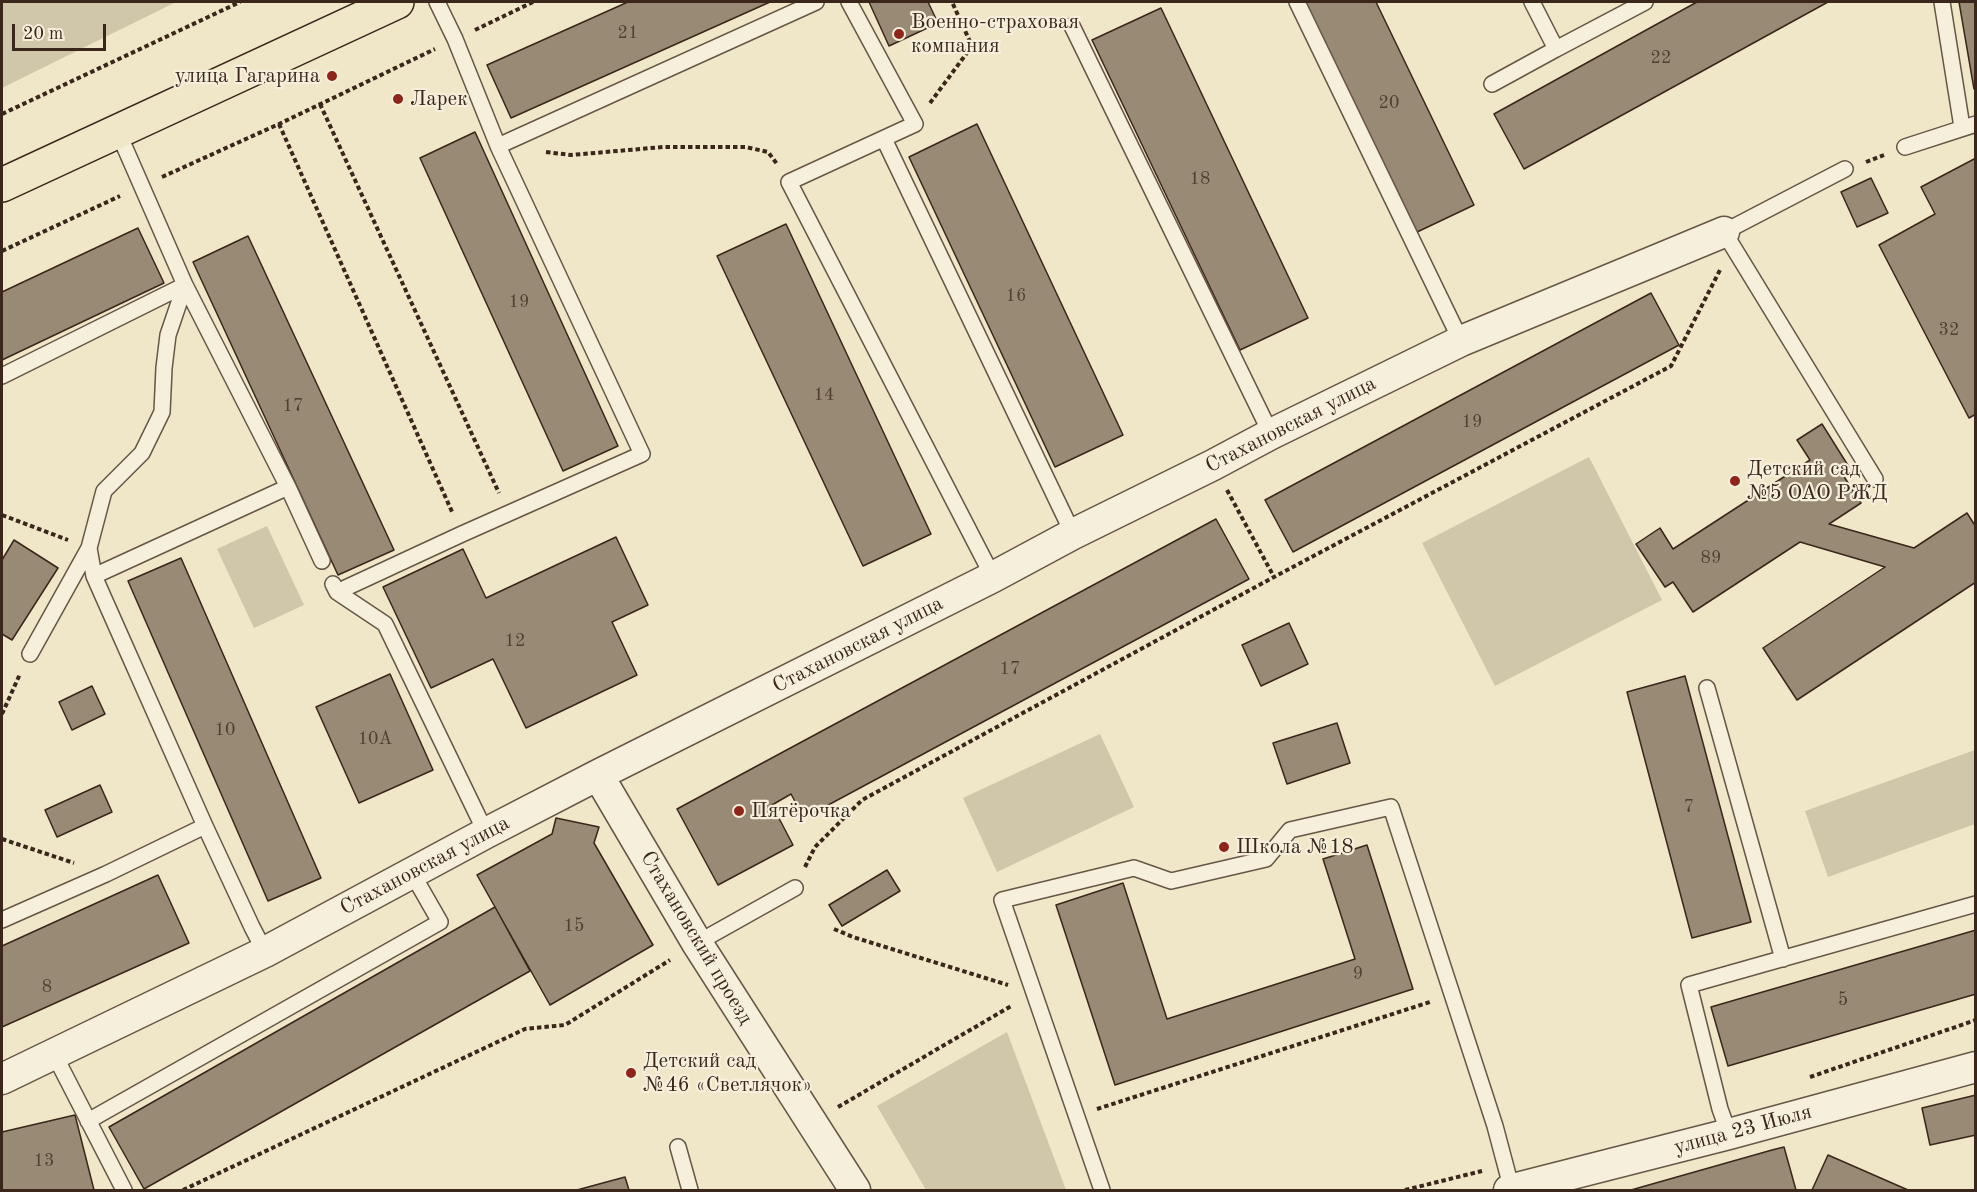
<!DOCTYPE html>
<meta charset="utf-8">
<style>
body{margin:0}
#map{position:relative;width:1977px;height:1192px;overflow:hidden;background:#efe7c7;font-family:"Old Standard TT",serif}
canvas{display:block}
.frame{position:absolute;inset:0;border:3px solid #3a261b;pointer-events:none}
.scale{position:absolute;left:12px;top:24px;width:94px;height:27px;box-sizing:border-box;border:3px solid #3a261b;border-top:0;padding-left:8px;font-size:18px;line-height:21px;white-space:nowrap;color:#3a261b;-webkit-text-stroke:4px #f5efdb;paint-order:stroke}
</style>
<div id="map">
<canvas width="1977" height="1192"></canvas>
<div class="frame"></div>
<div class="scale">20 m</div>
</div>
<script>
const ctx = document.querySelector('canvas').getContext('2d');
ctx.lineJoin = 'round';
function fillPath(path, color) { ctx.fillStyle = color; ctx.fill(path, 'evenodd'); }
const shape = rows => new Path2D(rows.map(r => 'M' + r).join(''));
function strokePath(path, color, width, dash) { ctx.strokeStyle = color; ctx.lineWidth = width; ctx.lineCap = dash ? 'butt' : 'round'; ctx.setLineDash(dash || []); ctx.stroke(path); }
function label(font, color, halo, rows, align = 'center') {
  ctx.font = font + ' "Old Standard TT",serif'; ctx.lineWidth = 4.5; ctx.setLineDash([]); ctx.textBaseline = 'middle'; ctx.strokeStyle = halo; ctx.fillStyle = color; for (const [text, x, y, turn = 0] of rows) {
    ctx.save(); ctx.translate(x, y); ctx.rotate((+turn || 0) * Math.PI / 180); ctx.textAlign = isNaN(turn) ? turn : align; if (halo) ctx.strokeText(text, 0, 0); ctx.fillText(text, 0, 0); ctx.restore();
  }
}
const green = shape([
 [2,2,176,2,2,88],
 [1589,457,1662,600,1495,686,1422,543],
 [267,526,304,605,254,628,217,549],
 [1100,734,1134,807,997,872,963,798],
 [1975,750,1975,824,1828,877,1805,811],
 [1007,1032,1066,1190,926,1190,877,1106]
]);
const building = shape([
 [628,2,770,2,511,118,487,65,628,2],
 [869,2,928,2,938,23,889,46,869,2],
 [1304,2,1376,2,1474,205,1415,233,1304,2],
 [1697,2,1828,2,1524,169,1494,114,1697,2],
 [1959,2,1976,2,1976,88,1974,89,1959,2],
 [1161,8,1308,318,1240,350,1092,40,1161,8],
 [977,124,1123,435,1055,467,909,157,977,124],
 [475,132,618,446,563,471,420,158,475,132],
 [1976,158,1976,414,1969,418,1879,245,1935,214,1921,187,1976,158],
 [1871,178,1888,213,1857,227,1841,192,1871,178],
 [786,224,931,534,863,566,717,256,786,224],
 [138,228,164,283,2,360,2,292,138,228],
 [248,236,394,550,338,575,193,262,248,236],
 [1651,293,1679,345,1293,552,1265,500,1651,293],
 [1822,424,1849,467,1841,472,1861,503,1829,524,1914,548,1967,513,1976,527,1976,582,1797,700,1763,648,1885,567,1800,542,1693,612,1673,582,1665,587,1636,544,1660,528,1673,549,1810,460,1797,440,1822,424],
 [1216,519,1249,579,804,818,791,794,772,805,793,845,718,885,677,809,1216,519],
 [616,537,648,605,612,622,637,675,526,728,493,659,431,688,383,587,463,549,486,598,616,537],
 [14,540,58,568,12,640,2,634,2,560,14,540],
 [181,558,321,878,268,901,128,581,181,558],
 [1289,623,1308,664,1261,686,1242,645,1289,623],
 [390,674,433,770,359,803,316,707,390,674],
 [1685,676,1751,922,1692,938,1627,692,1685,676],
 [92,686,105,714,72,730,59,702,92,686],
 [1337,723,1350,763,1287,784,1273,743,1337,723],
 [100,785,112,812,57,837,45,810,100,785],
 [556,818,599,827,594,843,653,945,550,1005,477,875,552,834,556,818],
 [1367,845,1413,989,1115,1085,1056,905,1123,883,1167,1019,1355,959,1323,859,1367,845],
 [887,870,900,891,842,926,829,905,887,870],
 [158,875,189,943,2,1027,2,946,158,875],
 [495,907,530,971,144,1189,109,1127,495,907],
 [1976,930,1976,994,1728,1066,1711,1007,1976,930],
 [1976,1095,1976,1135,1930,1145,1922,1108,1976,1095],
 [75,1115,94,1190,2,1190,2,1132,75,1115],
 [1784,1147,1796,1190,1631,1190,1772,1150,1784,1147],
 [1828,1155,1908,1190,1812,1190,1828,1155],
 [625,1177,629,1190,577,1190,625,1177]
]);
const path = shape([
 [475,30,533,2],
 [930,103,972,46,952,2],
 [320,104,499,493],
 [2,114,240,2],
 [279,124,453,514],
 [546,152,571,155,663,147,746,147,768,152,777,164],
 [1866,162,1884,155],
 [162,177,279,124,435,49],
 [2,251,120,196],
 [1227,490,1274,577],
 [2,515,68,540],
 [2,714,20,674],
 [2,839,74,863],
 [805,867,815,847,862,800,1274,577,1671,366,1720,270],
 [834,929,853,937,1008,985],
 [1810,1077,1976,1020],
 [838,1107,1013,1005],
 [1097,1109,1430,1002],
 [183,1190,525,1029,565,1025,670,960],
 [1405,1190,1482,1171]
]);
const service = shape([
 [849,2,915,124,789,182,993,577],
 [1297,2,1461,341],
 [1532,2,1556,49,1645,2],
 [1942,2,1962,127],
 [1072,26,1271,434],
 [1492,84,1556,49],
 [118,132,185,285,288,487,322,561],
 [884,139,1073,534],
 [498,146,816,2],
 [1905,147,1976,124],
 [1845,169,1724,232,1875,479],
 [2,376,185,285,168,335,164,368,162,412,142,453,104,491,89,548,94,576],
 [333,584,337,592,462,534,642,454,498,146,455,39,437,2],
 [337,592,385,624,486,833],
 [30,654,89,548],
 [1707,688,1783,959],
 [2,920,106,874,205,826],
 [697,943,795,888],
 [265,952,252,927,205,826,94,576,288,487],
 [54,1054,124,1190],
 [88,1121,440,922,412,873],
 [1729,1134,1720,1109,1689,985,1976,904],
 [678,1147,690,1190],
 [1102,1190,1002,900,1134,868,1171,881,1266,859,1290,830,1391,807,1495,1126,1512,1190]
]);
const minor = shape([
 [598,775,697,943,855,1190],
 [2,1079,265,952,486,833,598,775,993,577,1073,534,1213,465,1271,434,1461,341,1724,232],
 [1509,1190,1729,1134,1976,1067]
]);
const primary = shape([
 [2,185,397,2]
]);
const markers = [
 [899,34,6,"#8f2418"],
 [332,76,6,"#8f2418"],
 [398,99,6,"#8f2418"],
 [1735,481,6,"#8f2418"],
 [739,811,6,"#8f2418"],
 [1224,847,6,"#8f2418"],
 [631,1073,6,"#8f2418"]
];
const numberNames = [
 ["21",628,33],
 ["22",1661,58],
 ["20",1389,103],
 ["18",1200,179],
 ["16",1016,296],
 ["19",519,302],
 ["32",1949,330],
 ["14",824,395],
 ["17",293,406],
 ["19",1472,422],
 ["89",1711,558],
 ["12",515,641],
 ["17",1010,669],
 ["10",225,730],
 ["10А",375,739],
 ["7",1689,807],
 ["15",574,926],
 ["9",1358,974],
 ["8",47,987],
 ["5",1843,1000],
 ["13",44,1161]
];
const poiNames = [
 ["Военно-страховая",911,22],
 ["компания",911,46],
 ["улица Гагарина",320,76,"right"],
 ["Ларек",410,99],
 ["Детский сад",1747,469],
 ["№5 ОАО РЖД",1747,493],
 ["Пятёрочка",751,811],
 ["Школа №18",1236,847],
 ["Детский сад",643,1061],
 ["№46 «Светлячок»",643,1085]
];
const streetNames = [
 ["Стахановская улица",1291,425,-27],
 ["Стахановская улица",858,645,-27],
 ["Стахановская улица",425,866,-28],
 ["Стахановский проезд",696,938,59],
 ["улица 23 Июля",1743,1130,-15]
];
fillPath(green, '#d0c6aa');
fillPath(building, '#988a74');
strokePath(building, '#3a261b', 1.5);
strokePath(service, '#675646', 18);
strokePath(minor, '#675646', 33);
strokePath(primary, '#3a261b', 36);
strokePath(path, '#3a261b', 4, [4.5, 3]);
strokePath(service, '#f5efdb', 15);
strokePath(minor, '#f5efdb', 30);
strokePath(primary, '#efe7c7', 33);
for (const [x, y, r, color] of markers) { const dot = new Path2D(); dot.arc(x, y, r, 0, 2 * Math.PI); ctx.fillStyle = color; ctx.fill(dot); strokePath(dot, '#f5efdb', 2); }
label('18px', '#523f31', null, numberNames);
label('21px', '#3a261b', '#f5efdb', poiNames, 'left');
label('21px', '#3a261b', '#f5efdb', streetNames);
</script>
